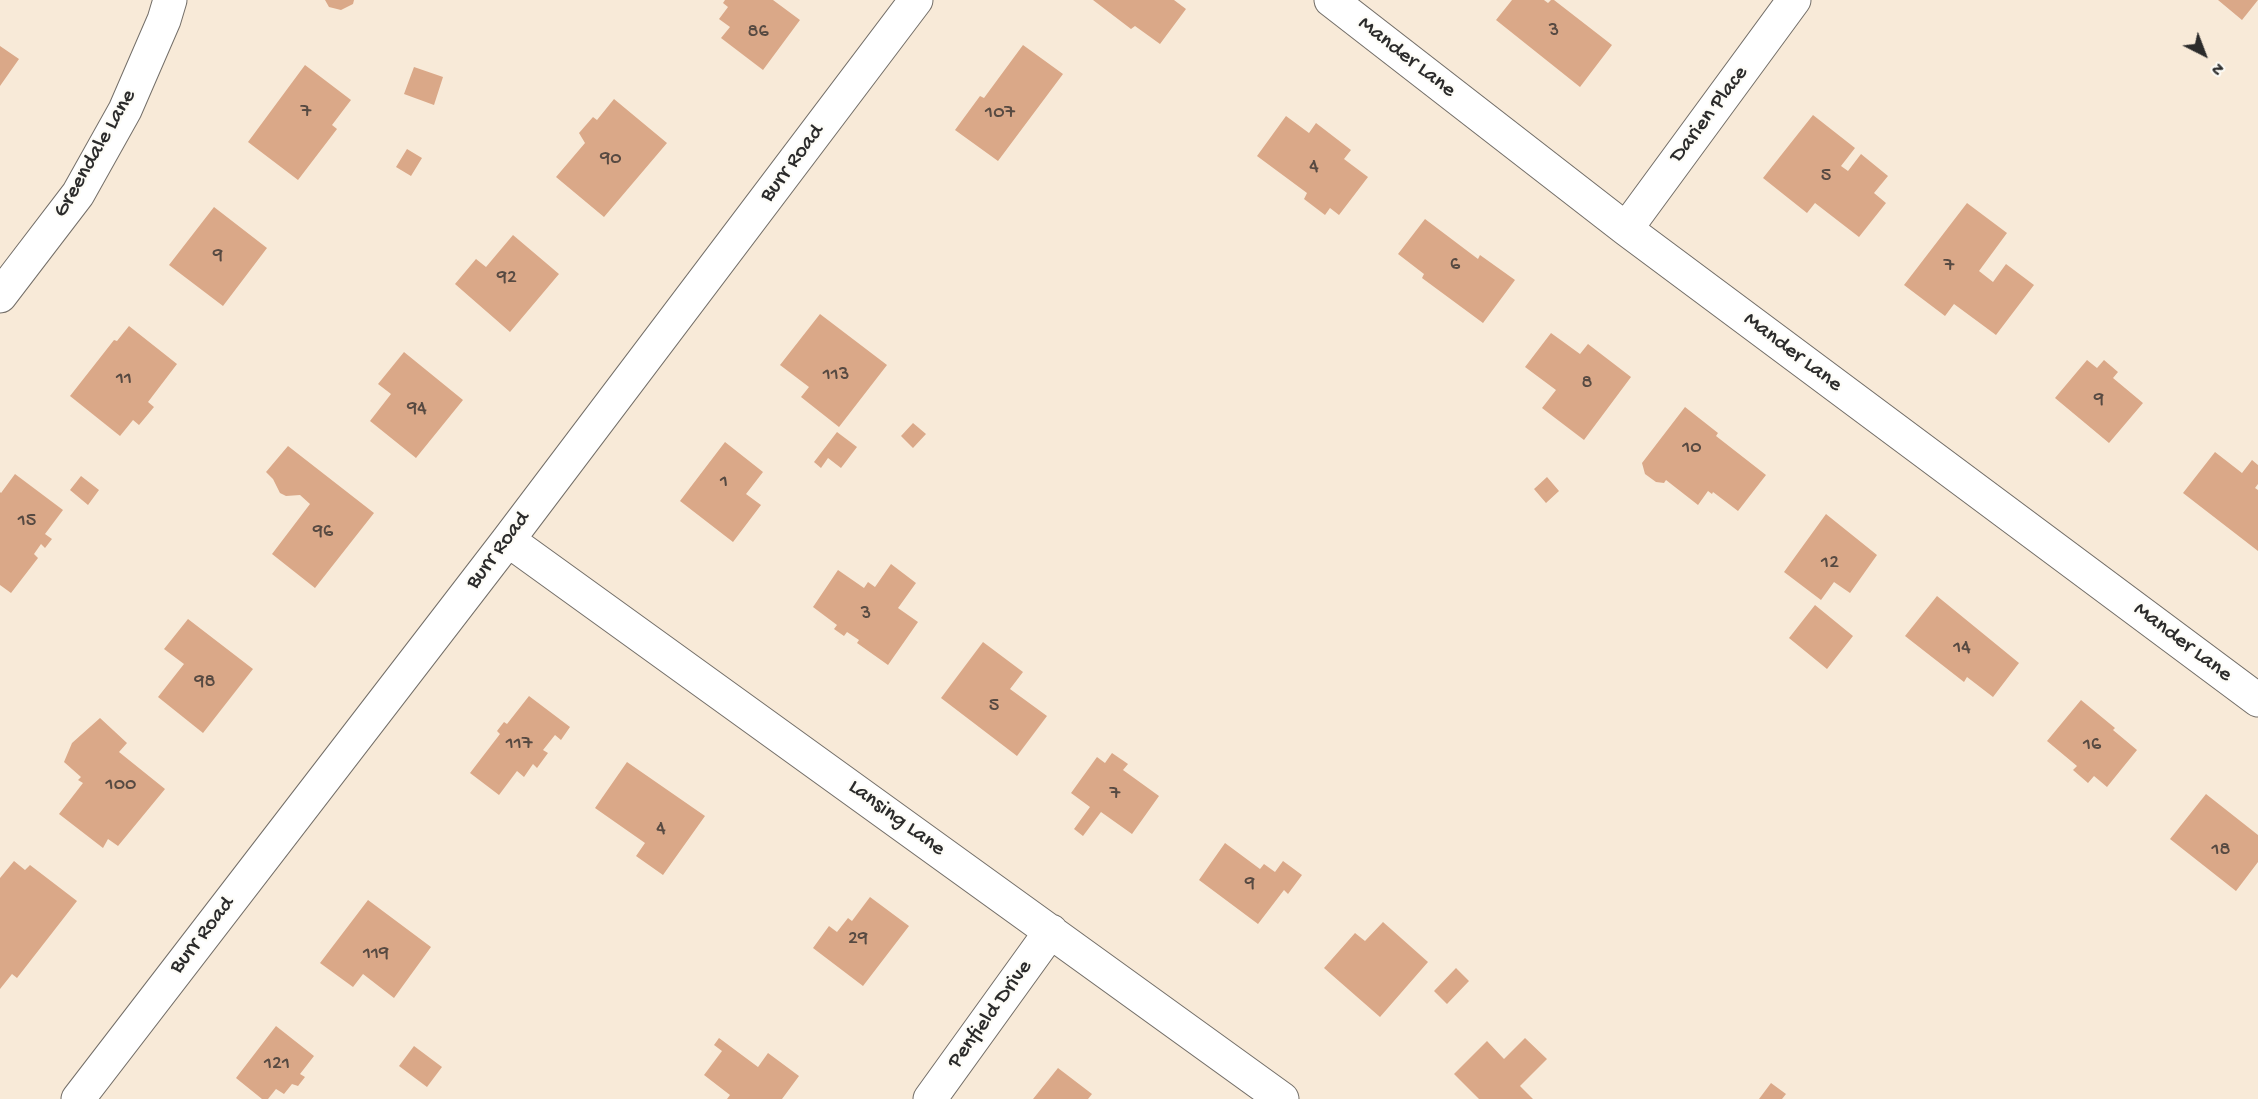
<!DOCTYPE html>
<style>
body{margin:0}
#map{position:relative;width:2258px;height:1099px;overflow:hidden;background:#f8ead8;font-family:"Gochi Hand",sans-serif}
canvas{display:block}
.north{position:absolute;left:2174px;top:24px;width:60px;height:60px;-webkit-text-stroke:4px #fdfcf7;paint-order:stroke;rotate:138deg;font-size:16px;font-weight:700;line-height:24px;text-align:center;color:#2b2b2b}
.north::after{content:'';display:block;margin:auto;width:21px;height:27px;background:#2b2b2b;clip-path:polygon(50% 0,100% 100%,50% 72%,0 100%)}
</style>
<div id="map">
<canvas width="2258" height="1099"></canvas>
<div class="north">N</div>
</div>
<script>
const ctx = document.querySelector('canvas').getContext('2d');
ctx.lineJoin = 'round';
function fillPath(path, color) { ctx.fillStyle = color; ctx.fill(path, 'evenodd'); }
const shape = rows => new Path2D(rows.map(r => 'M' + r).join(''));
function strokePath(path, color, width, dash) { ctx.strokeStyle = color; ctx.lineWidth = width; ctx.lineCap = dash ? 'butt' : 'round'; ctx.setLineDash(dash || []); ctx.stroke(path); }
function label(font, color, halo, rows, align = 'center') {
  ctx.font = font + ' "Gochi Hand",sans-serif'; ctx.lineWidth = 4.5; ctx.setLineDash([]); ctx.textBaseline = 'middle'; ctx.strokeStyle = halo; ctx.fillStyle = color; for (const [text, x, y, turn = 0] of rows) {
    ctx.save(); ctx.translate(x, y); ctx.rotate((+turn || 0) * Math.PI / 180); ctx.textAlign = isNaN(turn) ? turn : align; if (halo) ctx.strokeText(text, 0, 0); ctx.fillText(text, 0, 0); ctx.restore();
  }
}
const building = shape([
 [325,0,354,0,353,4,341,10,329,7],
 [725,0,773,0,800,20,763,70,721,38,730,27,719,19,728,7,723,3],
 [1093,0,1174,0,1186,9,1160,44,1135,26,1131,29],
 [1512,0,1544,0,1548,3,1551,0,1554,0,1612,45,1580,87,1496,20],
 [2218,0,2258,0,2242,20],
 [1023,45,1063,74,998,161,955,130,980,96,984,98],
 [0,46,19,59,0,86],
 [305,65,351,100,332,125,337,129,298,180,248,142],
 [414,67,443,77,434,105,404,94],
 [614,99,667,143,604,217,556,177,585,143,579,133,593,117,597,120],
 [1813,115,1855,148,1841,166,1848,171,1861,154,1888,176,1874,193,1886,203,1859,237,1815,203,1807,213,1763,178],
 [1286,116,1309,133,1316,123,1351,150,1344,159,1368,177,1339,215,1330,208,1325,215,1304,199,1307,193,1257,156],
 [407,149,422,158,411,176,396,167],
 [1967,203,2007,233,1979,271,1993,282,2006,264,2034,285,1996,335,1954,304,1945,316,1904,285],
 [214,207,267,248,223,306,169,265],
 [1425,219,1478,259,1480,255,1515,280,1483,323,1422,278,1424,274,1398,254],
 [513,235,559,274,510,332,455,284,476,259,486,267],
 [820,314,887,365,839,427,801,397,809,387,780,365],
 [129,326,177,364,148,402,154,407,139,425,133,420,120,436,70,396,114,340,117,341],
 [1551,333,1580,354,1588,344,1631,377,1584,440,1542,408,1556,390,1525,367],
 [404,352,463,400,416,458,370,421,391,394,378,384],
 [2087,360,2097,368,2104,360,2118,372,2113,378,2143,403,2109,443,2055,398],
 [1685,407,1718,433,1716,436,1766,475,1738,511,1713,492,1712,494,1708,491,1698,505,1666,480,1664,483,1656,482,1645,474,1642,463],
 [913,423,926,434,913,448,901,436],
 [837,432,857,447,841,468,828,458,821,468,814,462],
 [725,442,763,472,746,494,761,505,733,542,680,501],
 [288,446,374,513,315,588,272,554,310,504,300,495,286,496,280,493,273,479,266,472],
 [2215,452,2242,473,2252,460,2258,465,2258,484,2255,488,2258,490,2258,551,2183,493],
 [15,474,63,510,45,534,52,539,45,548,41,544,34,554,38,558,11,593,0,585,0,492,1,493],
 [81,476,99,490,88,505,70,490],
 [1547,477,1559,491,1546,503,1534,489],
 [1826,514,1877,555,1850,593,1834,582,1821,600,1784,572],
 [891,564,916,583,898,608,918,622,888,665,857,643,859,640,847,632,844,636,834,629,837,625,813,607,838,570,864,588,868,582,875,587],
 [1937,596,2019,663,1993,697,1967,677,1964,682,1905,636],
 [1815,605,1853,636,1827,669,1789,638],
 [188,619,253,669,203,733,158,697,184,664,164,649],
 [983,642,1023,672,1010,689,1047,716,1017,756,941,698],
 [529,696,570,727,561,740,555,735,543,750,548,753,537,768,533,764,524,777,517,771,499,795,470,773,500,734,497,731,504,722,507,724],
 [2081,700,2115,728,2113,730,2137,750,2107,787,2094,776,2088,783,2073,770,2077,766,2047,741],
 [100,718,127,743,119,752,165,789,118,846,108,839,103,848,59,814,83,783,78,780,81,777,64,762,72,743],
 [1112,753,1128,764,1123,770,1159,796,1132,834,1101,812,1083,836,1074,829,1090,807,1071,793,1097,757,1105,763],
 [627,762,705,816,663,875,636,856,645,843,595,808],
 [2206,794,2258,835,2258,862,2236,891,2170,839],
 [1225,843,1260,869,1264,864,1275,872,1283,861,1302,875,1288,894,1284,890,1258,924,1199,880],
 [14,861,25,870,30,865,77,901,17,978,12,974,0,989,0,878],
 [870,897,909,926,863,986,813,948,829,926,837,932,848,918,852,921],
 [368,900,431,947,394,998,363,974,353,987,320,963],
 [1383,922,1428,962,1380,1017,1324,968,1355,933,1365,941],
 [1456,968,1469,981,1447,1004,1434,991],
 [276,1026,314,1056,300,1074,305,1077,298,1086,292,1084,284,1094,276,1089,268,1099,262,1099,236,1078],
 [719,1038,758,1067,768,1053,799,1076,782,1099,727,1099,730,1095,704,1075,722,1051,714,1045],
 [1525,1038,1547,1059,1520,1086,1533,1099,1479,1099,1454,1074,1487,1041,1504,1059],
 [414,1046,442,1067,427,1087,399,1066],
 [1058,1068,1092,1094,1088,1099,1033,1099],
 [1771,1083,1786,1094,1782,1099,1759,1099]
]);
const minor = shape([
 [1331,0,1626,229,2258,700],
 [1626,229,1794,0],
 [0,296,78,194,125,110,164,20,170,0],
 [508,540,1282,1099],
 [78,1099,508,540,916,0],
 [930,1099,1051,931]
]);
const numberNames = [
 ["3",1554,32],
 ["86",758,33],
 ["7",306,113],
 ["107",1000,114],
 ["90",611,160],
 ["4",1314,168],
 ["5",1826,177],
 ["9",218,257],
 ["6",1455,266],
 ["7",1949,267],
 ["92",507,279],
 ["113",836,376],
 ["11",124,380],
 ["8",1587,384],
 ["9",2099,401],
 ["94",417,410],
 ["10",1692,449],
 ["1",724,483],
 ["15",27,522],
 ["96",323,533],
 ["12",1830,564],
 ["3",866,615],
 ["14",1962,649],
 ["98",205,683],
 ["5",994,707],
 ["117",519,745],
 ["16",2092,746],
 ["100",121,786],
 ["7",1115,795],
 ["4",661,830],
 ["18",2221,851],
 ["9",1250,885],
 ["29",858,940],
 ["119",376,955],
 ["121",277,1065]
];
const streetNames = [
 ["Mander Lane",1406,58,38],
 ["Darien Place",1710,115,-53],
 ["Greendale Lane",96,154,-60],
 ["Burr Road",793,164,-53],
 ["Mander Lane",1792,353,37],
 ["Burr Road",499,551,-53],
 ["Mander Lane",2182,643,37],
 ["Lansing Lane",896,819,36],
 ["Burr Road",203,936,-52],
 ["Penfield Drive",991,1015,-54]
];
fillPath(building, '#daa888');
strokePath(minor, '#736e68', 35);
strokePath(minor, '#fff', 33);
label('20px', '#574a42', null, numberNames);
label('22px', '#2b2b2b', '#fdfcf7', streetNames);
</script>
